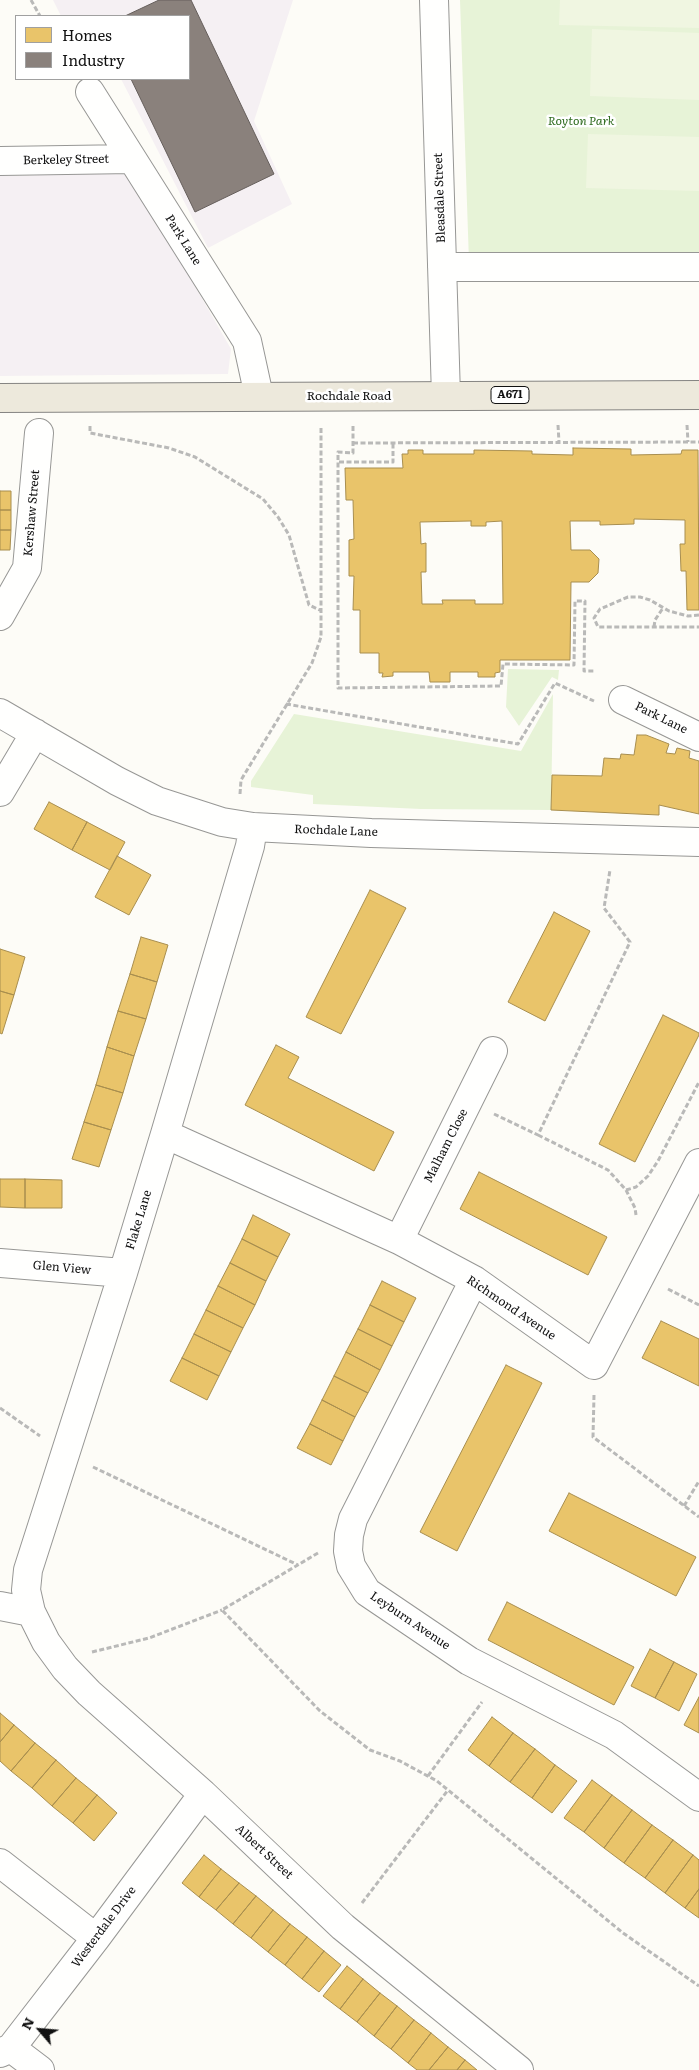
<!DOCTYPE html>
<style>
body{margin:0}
#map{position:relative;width:699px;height:2070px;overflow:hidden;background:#fdfcf7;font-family:Literata,serif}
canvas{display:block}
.legend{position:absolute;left:15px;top:15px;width:175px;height:65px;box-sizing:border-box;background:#fff;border:1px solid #a0a0a0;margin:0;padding:6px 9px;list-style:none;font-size:15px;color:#111}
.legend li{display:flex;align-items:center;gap:10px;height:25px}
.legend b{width:25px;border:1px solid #a0a0a0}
.north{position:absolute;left:15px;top:2005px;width:50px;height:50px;-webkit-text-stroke:4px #fff;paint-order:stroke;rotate:297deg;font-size:14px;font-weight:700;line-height:20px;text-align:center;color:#111}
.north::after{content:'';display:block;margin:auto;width:18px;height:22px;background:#111;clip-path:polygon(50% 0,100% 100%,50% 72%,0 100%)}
</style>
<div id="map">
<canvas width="699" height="2070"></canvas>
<ul class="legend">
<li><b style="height:14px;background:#e9c46a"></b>Homes</li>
<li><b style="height:14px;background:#8a817c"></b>Industry</li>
</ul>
<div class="north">N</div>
</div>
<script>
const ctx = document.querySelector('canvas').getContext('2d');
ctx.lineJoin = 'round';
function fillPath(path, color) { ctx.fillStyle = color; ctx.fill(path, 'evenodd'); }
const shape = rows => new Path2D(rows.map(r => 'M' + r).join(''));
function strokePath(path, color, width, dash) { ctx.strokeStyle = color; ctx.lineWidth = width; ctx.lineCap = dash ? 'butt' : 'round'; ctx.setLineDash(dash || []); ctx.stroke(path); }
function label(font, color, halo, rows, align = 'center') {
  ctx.font = font + ' Literata,serif'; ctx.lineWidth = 5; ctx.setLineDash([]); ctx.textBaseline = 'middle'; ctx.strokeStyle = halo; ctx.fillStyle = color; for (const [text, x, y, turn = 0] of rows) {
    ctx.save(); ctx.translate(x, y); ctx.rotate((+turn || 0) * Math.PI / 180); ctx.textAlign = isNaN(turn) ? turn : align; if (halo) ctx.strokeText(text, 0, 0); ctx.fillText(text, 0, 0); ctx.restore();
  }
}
const industrial = shape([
 [53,0,293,0,254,121,292,204,208,248,121,79,189,79,189,16,61,16],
 [130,173,231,349,228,374,0,376,0,176]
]);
const green = shape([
 [460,0,699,0,699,262,469,262],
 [508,669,559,670,558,680,552,677,519,726,506,707],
 [553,694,551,810,421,809,313,804,313,795,251,787,251,781,294,714,521,751]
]);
const pitch = shape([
 [560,0,699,0,699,28,559,25],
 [592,29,699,33,699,100,590,96],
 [588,134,699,137,699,191,586,188]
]);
const homes = shape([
 [573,448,631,449,631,455,681,454,682,450,698,450,699,610,687,610,686,571,681,571,680,544,685,544,685,520,634,519,634,524,600,525,600,521,570,521,571,550,590,550,599,559,598,573,589,582,571,582,570,660,500,660,500,672,495,673,495,677,478,677,478,672,450,672,450,682,430,682,429,672,393,672,393,676,382,677,383,673,379,673,379,653,360,653,360,610,353,610,354,576,349,576,349,540,354,539,353,500,346,500,345,468,403,468,402,454,408,454,408,450,423,450,423,454,474,454,474,450,532,451,532,454,573,455,573,448],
 [471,521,471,526,486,526,486,522,502,521,503,604,475,604,475,600,442,600,443,604,422,604,421,572,426,572,426,543,421,544,420,522,471,521],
 [0,491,11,491,11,510,0,510,0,491],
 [0,510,11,510,11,530,0,530,0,510],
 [0,530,11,530,10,550,0,550,0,530],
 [637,735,646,735,669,744,666,753,675,754,677,748,690,751,689,758,699,761,699,814,659,805,659,815,551,810,552,775,602,776,604,758,620,759,621,754,634,755,637,735],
 [49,802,87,822,72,850,34,829,49,802],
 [87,822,125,842,110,870,72,850,87,822],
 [117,856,151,875,129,915,95,897,117,856],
 [370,890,406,908,341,1034,306,1017,370,890],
 [554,912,590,931,545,1021,508,1002,554,912],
 [141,937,168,945,157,982,130,974,141,937],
 [0,949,25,957,14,995,0,991,0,949],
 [130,974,157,982,146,1019,118,1011,130,974],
 [0,991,14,995,2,1034,0,1033,0,991],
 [118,1011,146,1019,134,1056,107,1047,118,1011],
 [663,1015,699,1033,699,1035,635,1162,599,1144,663,1015],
 [276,1045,299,1057,288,1078,394,1132,374,1171,245,1105,276,1045],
 [107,1047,134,1056,123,1093,96,1085,107,1047],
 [96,1085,123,1093,111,1130,84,1122,96,1085],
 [84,1122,111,1130,99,1167,72,1159,84,1122],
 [479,1172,607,1237,588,1275,460,1209,479,1172],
 [0,1179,25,1179,25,1208,0,1207,0,1179],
 [25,1179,62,1180,62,1208,25,1208,25,1179],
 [253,1215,290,1234,278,1257,242,1239,253,1215],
 [242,1239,278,1257,266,1281,230,1263,242,1239],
 [230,1263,266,1281,255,1305,218,1286,230,1263],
 [382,1281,416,1298,404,1322,370,1305,382,1281],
 [218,1286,255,1305,243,1328,206,1310,218,1286],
 [370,1305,404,1322,392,1346,358,1329,370,1305],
 [206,1310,243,1328,231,1352,194,1334,206,1310],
 [661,1321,699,1339,699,1386,642,1358,661,1321],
 [358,1329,392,1346,380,1370,346,1352,358,1329],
 [194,1334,231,1352,219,1376,182,1358,194,1334],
 [346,1352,380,1370,368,1393,334,1376,346,1352],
 [182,1358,219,1376,207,1400,170,1381,182,1358],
 [506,1365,542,1383,457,1551,420,1532,506,1365],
 [334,1376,368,1393,355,1417,322,1400,334,1376],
 [322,1400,355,1417,343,1441,310,1424,322,1400],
 [310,1424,343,1441,331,1465,297,1448,310,1424],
 [569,1493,696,1557,676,1596,549,1531,569,1493],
 [507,1602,634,1667,614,1705,488,1640,507,1602],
 [650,1649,674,1662,655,1698,631,1686,650,1649],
 [674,1662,697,1674,679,1711,655,1698,674,1662],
 [699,1697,699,1733,684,1725,699,1697],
 [0,1713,14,1725,0,1742,0,1713],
 [492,1717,513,1733,489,1766,468,1750,492,1717],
 [14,1725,35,1743,11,1771,0,1761,0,1742,14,1725],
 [513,1733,535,1749,510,1782,489,1766,513,1733],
 [35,1743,56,1760,32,1788,11,1771,35,1743],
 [535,1749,555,1765,532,1798,510,1782,535,1749],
 [56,1760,76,1778,52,1806,32,1788,56,1760],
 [555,1765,577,1781,552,1813,532,1798,555,1765],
 [76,1778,97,1795,73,1823,52,1806,76,1778],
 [592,1780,612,1795,584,1832,564,1818,592,1780],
 [97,1795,117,1813,94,1841,73,1823,97,1795],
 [612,1795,632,1810,604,1848,584,1832,612,1795],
 [632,1810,652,1825,624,1863,604,1848,632,1810],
 [652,1825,673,1840,645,1878,624,1863,652,1825],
 [673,1840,693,1855,665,1893,645,1878,673,1840],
 [204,1855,221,1869,199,1897,182,1883,204,1855],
 [693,1855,699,1860,699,1889,685,1908,665,1893,693,1855],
 [221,1869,239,1883,216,1910,199,1897,221,1869],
 [239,1883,256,1896,233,1924,216,1910,239,1883],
 [699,1889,699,1918,685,1908,699,1889],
 [256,1896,273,1910,251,1938,233,1924,256,1896],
 [273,1910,290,1924,268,1952,251,1938,273,1910],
 [290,1924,307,1937,285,1965,268,1952,290,1924],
 [307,1937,324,1951,302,1979,285,1965,307,1937],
 [324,1951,341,1965,319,1992,302,1979,324,1951],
 [347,1966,363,1979,340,2009,323,1996,347,1966],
 [363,1979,380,1993,357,2022,340,2009,363,1979],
 [380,1993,397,2006,374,2036,357,2022,380,1993],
 [397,2006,414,2020,391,2049,374,2036,397,2006],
 [414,2020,431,2033,408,2063,391,2049,414,2020],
 [431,2033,448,2047,429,2070,417,2070,408,2063,431,2033],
 [448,2047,465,2060,457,2070,429,2070,448,2047],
 [465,2060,477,2070,457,2070,465,2060]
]);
const industry = shape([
 [159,0,191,0,274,174,195,212,131,79,189,79,189,16,125,16,159,0]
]);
const path = shape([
 [31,0,40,16],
 [558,425,559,442],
 [687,425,688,442],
 [90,426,90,433,169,448,195,457,263,499,278,517,289,535,309,605,322,611],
 [353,426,353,453,338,452,338,688,501,686,503,664,574,665,575,601,585,601,584,671,594,671],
 [353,443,699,442],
 [339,462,393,462,393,443],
 [699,615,688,616,669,611,650,600,640,597,628,597,600,609,594,618,598,627,699,627],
 [654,627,655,620,663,608],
 [286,704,518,744,555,683,594,701],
 [240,794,241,780,312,663,321,637,321,427],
 [494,1114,538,1135,630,942,604,908,610,870],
 [538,1135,608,1170,626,1190,635,1208,636,1215],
 [626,1190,636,1187,648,1176,658,1161,699,1082],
 [668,1289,699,1305],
 [594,1395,593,1437,699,1517],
 [0,1408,40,1436],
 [93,1467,298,1565],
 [684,1506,699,1481],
 [318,1553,222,1610,320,1711,370,1750,400,1761,437,1781,623,1933,699,1986],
 [92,1652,149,1638,222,1610],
 [428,1776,482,1702],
 [362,1903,448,1790]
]);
const minor = shape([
 [434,0,446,396],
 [90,92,247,341,259,396],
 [0,161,132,159],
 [442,267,699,267],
 [0,616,27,568,39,433],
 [623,700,699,737],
 [0,713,117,781,157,801,222,822,253,827,371,833,699,842],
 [0,792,35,733],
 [253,827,250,846,165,1134,123,1273,28,1570,26,1590,31,1612,46,1642,65,1668,89,1693,203,1794,343,1927,519,2070],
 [165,1134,399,1240,474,1280,594,1365,699,1163],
 [399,1240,493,1051],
 [0,1263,123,1273],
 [474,1280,353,1519,349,1535,348,1551,351,1566,367,1592,469,1661,614,1735,699,1797],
 [0,1606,31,1612],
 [0,1863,96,1938],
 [11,2048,40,2070],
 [0,2053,11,2048,96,1938,203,1794]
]);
const major = shape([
 [0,398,699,395]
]);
const shields = [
 [510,395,38]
];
const shieldNames = [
 ["A671",510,395]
];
const parkNames = [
 ["Royton Park",581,121]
];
const streetNames = [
 ["Berkeley Street",66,160,-1],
 ["Bleasdale Street",440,198,-92],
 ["Park Lane",183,240,58],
 ["Rochdale Road",349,396],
 ["Kershaw Street",32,513,-85],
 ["Park Lane",661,718,26],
 ["Rochdale Lane",336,831,2],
 ["Malham Close",446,1146,-63],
 ["Flake Lane",139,1220,-73],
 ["Glen View",62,1268,5],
 ["Richmond Avenue",511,1308,34],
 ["Leyburn Avenue",410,1621,34],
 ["Albert Street",264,1852,43],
 ["Westerdale Drive",104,1927,-53]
];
fillPath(industrial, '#f5f0f3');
fillPath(green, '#e7f3d7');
fillPath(pitch, '#f0f6e1');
fillPath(homes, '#e9c46a');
strokePath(homes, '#a88e4f', 1);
fillPath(industry, '#8a817c');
strokePath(industry, '#665f5c', 1);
strokePath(minor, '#979795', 30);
strokePath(major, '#858482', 30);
strokePath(path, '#b9b9b8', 3, [5, 2.5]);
strokePath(minor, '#fffffe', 28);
strokePath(major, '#ede9dc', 28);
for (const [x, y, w] of shields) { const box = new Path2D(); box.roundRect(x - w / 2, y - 8.5, w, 17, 4); ctx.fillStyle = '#fff'; ctx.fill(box); strokePath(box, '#111', 1); }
label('bold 11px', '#111', null, shieldNames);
label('italic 12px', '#2f6b1f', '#fff', parkNames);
label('12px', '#111', '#fff', streetNames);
</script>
